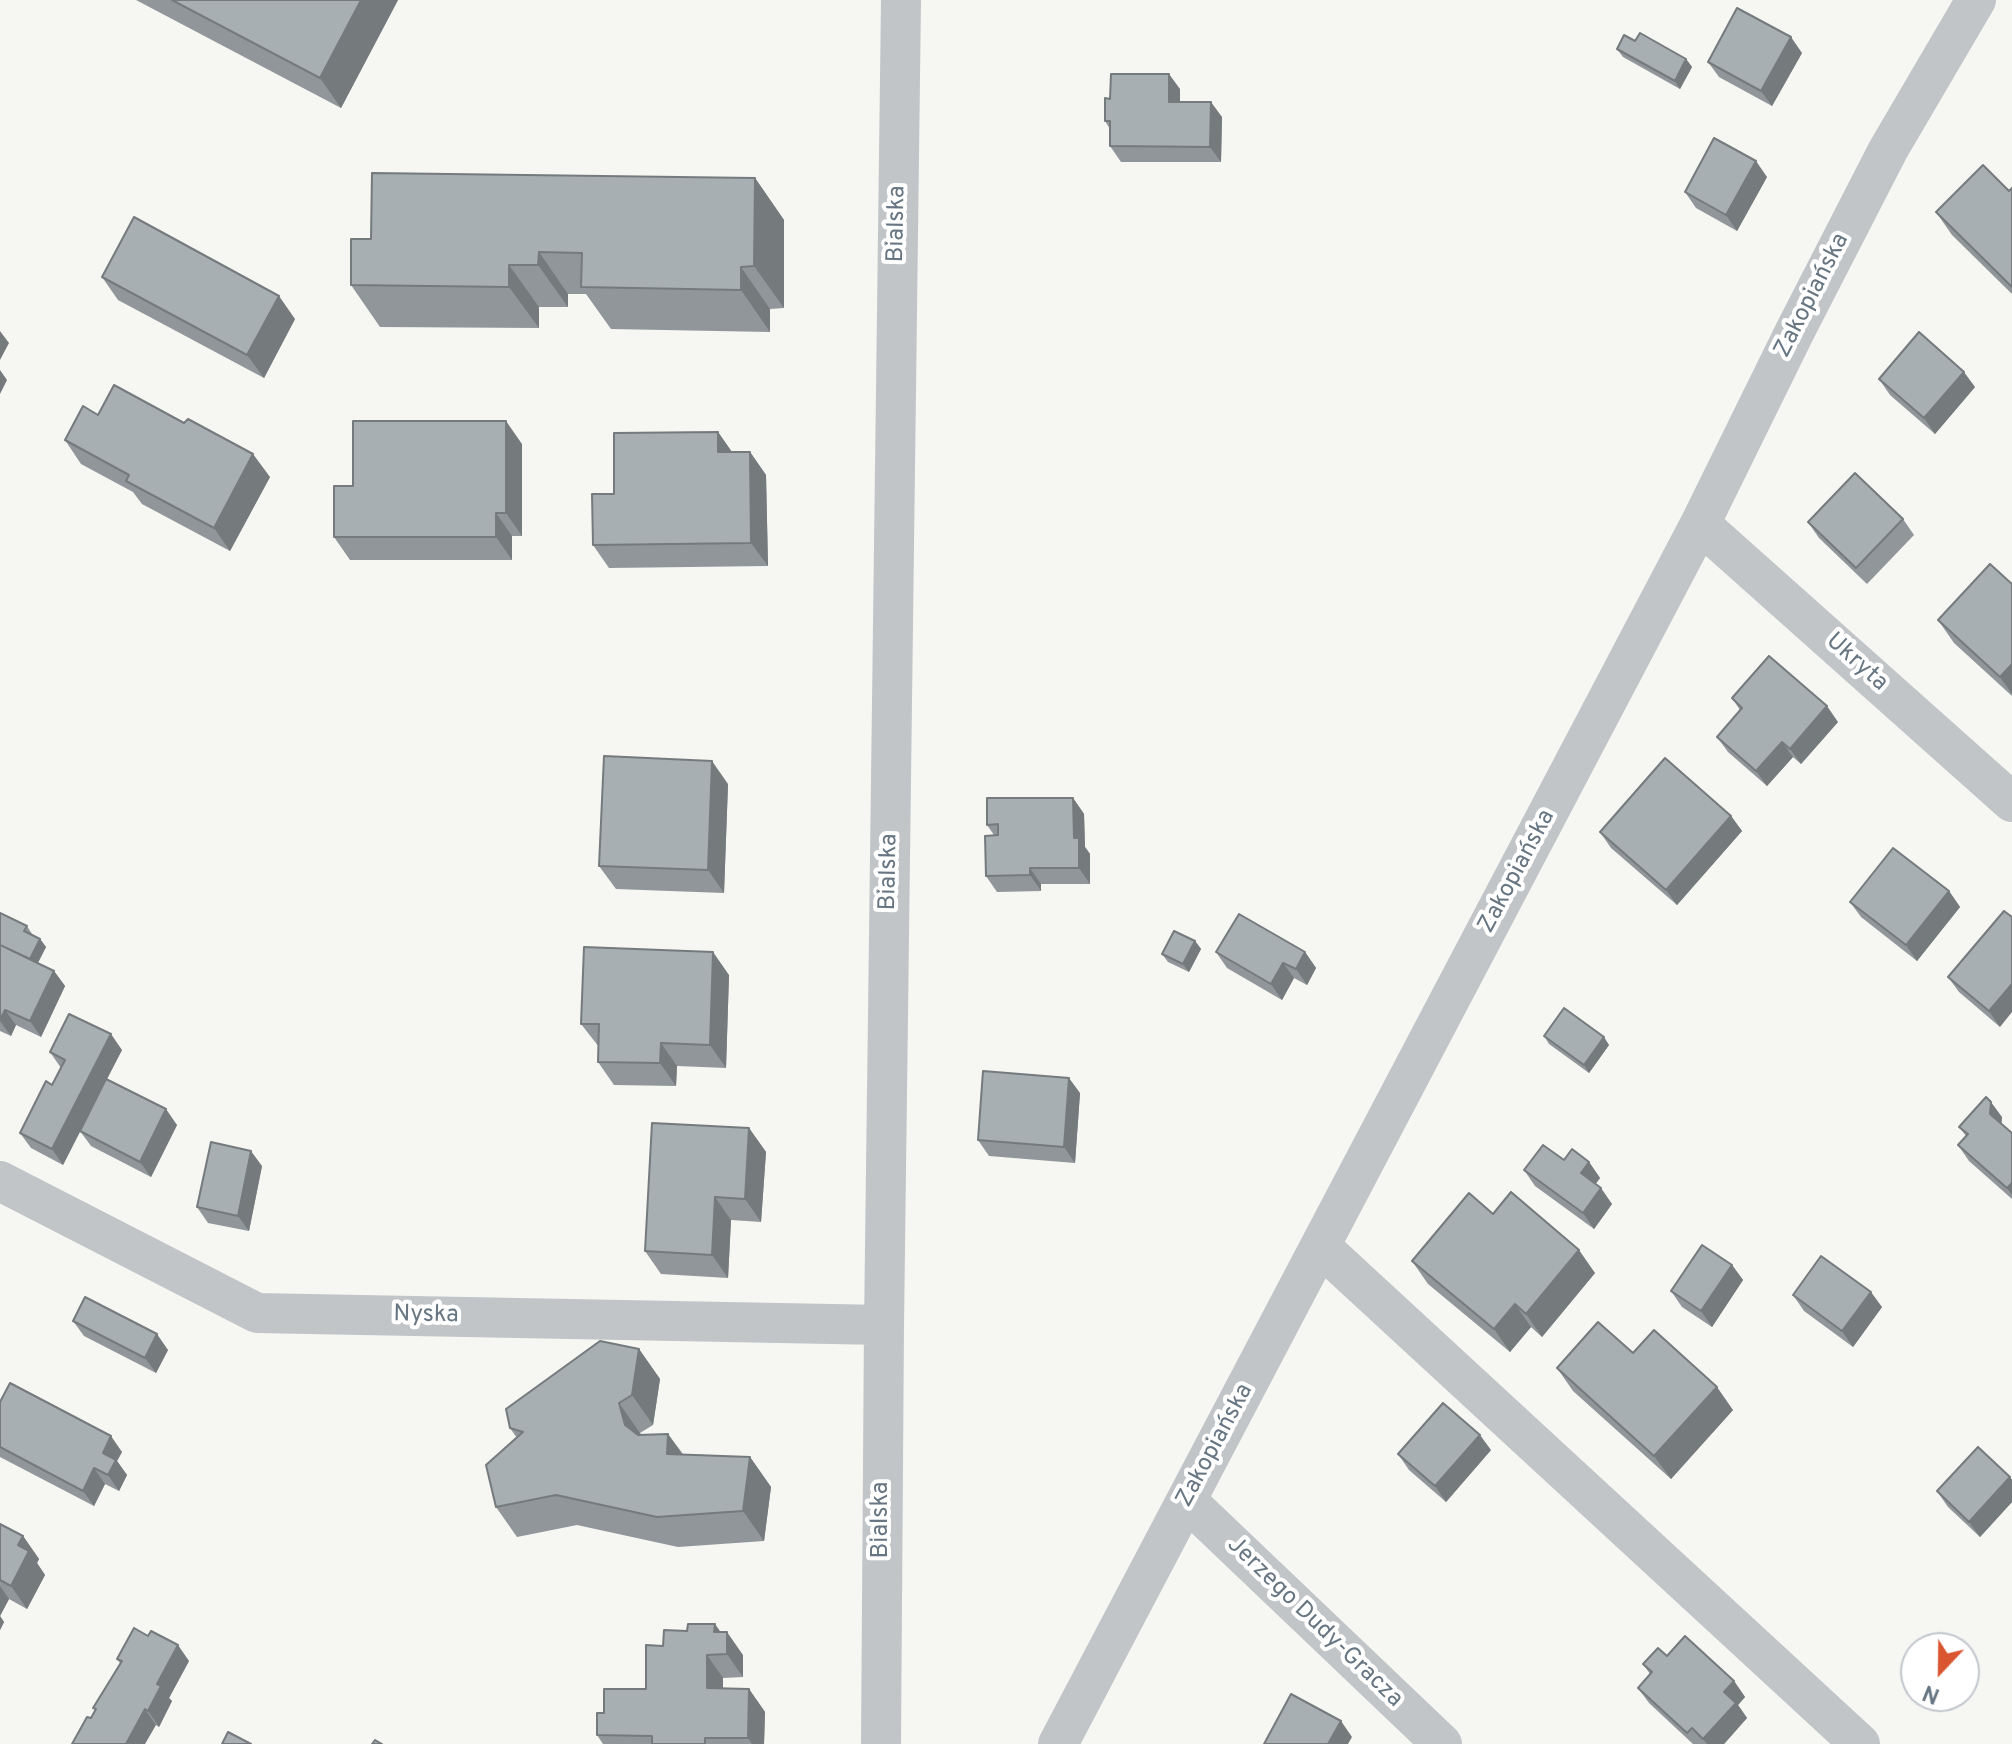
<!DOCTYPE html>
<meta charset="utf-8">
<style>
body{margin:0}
#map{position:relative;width:2012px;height:1744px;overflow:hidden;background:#f6f6f3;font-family:Overpass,sans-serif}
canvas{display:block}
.north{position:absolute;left:1900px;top:1632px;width:80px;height:80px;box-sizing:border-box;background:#fff;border:2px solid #c2c8cd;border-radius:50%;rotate:202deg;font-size:22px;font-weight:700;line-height:32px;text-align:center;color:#677682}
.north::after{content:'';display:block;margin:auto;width:28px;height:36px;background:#d95630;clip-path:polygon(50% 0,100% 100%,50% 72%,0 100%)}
</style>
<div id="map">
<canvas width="2012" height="1744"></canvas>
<div class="north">N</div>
</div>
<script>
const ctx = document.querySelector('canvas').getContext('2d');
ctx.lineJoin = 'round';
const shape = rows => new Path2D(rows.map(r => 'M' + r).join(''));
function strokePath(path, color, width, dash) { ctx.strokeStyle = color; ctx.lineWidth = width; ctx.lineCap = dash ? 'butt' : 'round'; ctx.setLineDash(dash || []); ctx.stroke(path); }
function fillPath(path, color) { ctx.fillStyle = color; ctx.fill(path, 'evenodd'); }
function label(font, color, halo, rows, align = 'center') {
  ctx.font = font + ' Overpass,sans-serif'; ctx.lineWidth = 8; ctx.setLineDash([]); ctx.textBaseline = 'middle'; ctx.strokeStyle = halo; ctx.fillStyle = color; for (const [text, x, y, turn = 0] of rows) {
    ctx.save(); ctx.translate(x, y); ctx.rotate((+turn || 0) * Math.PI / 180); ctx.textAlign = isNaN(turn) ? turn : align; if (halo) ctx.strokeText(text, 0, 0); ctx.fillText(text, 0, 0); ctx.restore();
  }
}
const minor = shape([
 [1700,524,2012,802],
 [0,1181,257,1313,884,1325],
 [1321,1247,1860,1744],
 [1187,1501,1442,1744],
 [881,1744,884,1325,901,0],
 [1058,1744,1700,524,1795,331,1888,150,1976,0]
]);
const wall = shape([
 [136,0,398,0,341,108],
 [1635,41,1686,59,1692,67,1680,89,1623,57,1617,49],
 [1802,53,1772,106,1719,77,1708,62],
 [1180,89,1180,102,1222,117,1221,162,1121,162,1110,146,1110,129,1105,121,1110,99],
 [1767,177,1737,231,1696,208,1685,192],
 [755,178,784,220,784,308,770,309,770,332,611,329,586,294,568,294,568,307,539,307,539,328,380,327,351,285,371,239],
 [2012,188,2012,294,1952,235,1936,212,2009,191],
 [102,277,295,319,264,378,118,300],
 [1879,379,1975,387,1935,434,1890,395],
 [98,415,270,477,230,551,142,504,133,492,81,464,65,440],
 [718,432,732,452,750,452,766,475,768,566,609,568,593,545,614,494],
 [522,444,522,536,512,536,512,560,350,560,334,537,353,486],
 [1903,519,1914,535,1867,584,1819,538,1808,522],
 [2012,584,2012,696,1954,643,1938,620],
 [1732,698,1838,722,1801,764,1793,757,1767,786,1728,752,1717,737,1740,710],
 [728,784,724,893,616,889,599,866],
 [1073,798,1084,814,1085,847,1090,854,1090,884,1041,884,1041,891,997,892,986,876,994,835,987,825],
 [1731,816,1742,831,1677,905,1611,848,1600,832],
 [1949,891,1960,907,1917,961,1861,917,1850,902],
 [0,913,27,926,32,934,40,939,46,947,38,963,54,971,65,986,41,1037,16,1025,11,1036,0,1031],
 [2012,917,2000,1027,1959,992,1948,977],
 [1195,941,1201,949,1189,972,1168,962,1162,954],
 [1216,952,1305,952,1316,968,1307,985,1294,978,1282,1000,1227,968],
 [729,975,726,1068,677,1066,676,1086,614,1085,598,1062,599,1047,581,1024],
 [1544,1036,1609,1045,1589,1073,1549,1044],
 [122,1050,106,1079,177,1125,151,1177,91,1146,80,1131,63,1165,31,1148,20,1133,52,1085,61,1068,50,1052],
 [1080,1093,1075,1163,989,1156,978,1140],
 [2002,1117,2001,1124,2012,1133,2012,1199,1969,1161,1958,1145,1966,1136,1959,1127],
 [749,1128,766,1152,761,1222,731,1220,728,1278,661,1274,645,1251],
 [1564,1160,1589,1162,1600,1178,1595,1184,1612,1204,1594,1229,1535,1186,1524,1170],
 [262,1166,249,1231,208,1223,197,1207],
 [1493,1214,1595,1273,1542,1337,1531,1327,1510,1352,1428,1284,1412,1261],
 [1732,1265,1743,1280,1712,1327,1682,1307,1671,1291],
 [1793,1295,1882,1307,1853,1347,1804,1311],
 [73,1321,168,1350,156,1373,84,1336],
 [639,1349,660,1379,653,1425,640,1433,641,1435,668,1434,683,1454,750,1457,771,1487,764,1541,678,1547,577,1525,517,1537,496,1507,517,1438,510,1428],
 [1633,1353,1733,1410,1671,1479,1573,1391,1557,1368],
 [0,1402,122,1452,117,1461,127,1475,119,1491,105,1484,94,1506,0,1457],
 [1491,1450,1446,1502,1409,1470,1398,1454],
 [2010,1477,2012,1480,2012,1502,1980,1537,1948,1507,1937,1491],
 [0,1524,23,1536,39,1559,37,1563,45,1575,27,1609,9,1599,0,1616,4,1622,0,1630],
 [663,1646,743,1655,743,1677,723,1678,723,1688,749,1689,765,1712,764,1744,603,1744,597,1735,604,1713,646,1689],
 [1667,1656,1734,1681,1745,1697,1738,1705,1747,1718,1724,1744,1693,1744,1649,1703,1638,1688,1650,1674,1643,1664],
 [117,1659,189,1661,169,1698,172,1701,159,1727,156,1725,91,1718,95,1710,93,1708,120,1663]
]);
const shadedWall = shape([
 [361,0,398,0,341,108,320,78],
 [1791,37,1802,53,1772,106,1761,91],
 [1686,59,1692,67,1680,89,1675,81],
 [1169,74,1180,89,1180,117,1169,102],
 [1211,102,1222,117,1221,162,1210,147],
 [1756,161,1767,177,1737,231,1726,215],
 [755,178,784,220,784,308,754,266],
 [539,252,568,294,568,307,538,265],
 [509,265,539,307,539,328,509,287],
 [741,267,770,309,770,332,741,290],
 [279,296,295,319,264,378,247,355],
 [0,331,9,343,0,360],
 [0,370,7,380,0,394],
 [1964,372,1975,387,1935,434,1924,418],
 [506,421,522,444,522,536,506,513],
 [718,432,734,455,718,452],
 [750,452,766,475,768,566,751,543],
 [253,454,270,477,230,551,214,528],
 [496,513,512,536,512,560,496,537],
 [2012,664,2012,694,2000,677],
 [1827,706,1838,722,1801,764,1790,749],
 [1782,742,1793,757,1767,786,1756,771],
 [712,761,728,784,724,893,708,870],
 [1073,798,1084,814,1085,847,1090,854,1090,884,1079,868,1074,838],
 [1731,816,1742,831,1677,905,1666,890],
 [1030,868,1041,884,1041,891,1030,875],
 [1949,891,1960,907,1917,961,1906,945],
 [40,939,46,947,35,968,30,960],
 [1195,941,1201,949,1189,972,1183,964],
 [713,952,729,975,726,1068,710,1045],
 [1305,952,1316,968,1307,985,1296,969],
 [1283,963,1294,978,1282,1000,1271,984],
 [54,971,65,986,41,1037,30,1021],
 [2012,984,2012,1012,2000,1027,1989,1011],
 [5,1010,16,1025,11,1036,0,1021],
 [111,1034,122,1050,63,1165,52,1149],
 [1604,1037,1609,1045,1589,1073,1584,1065],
 [661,1043,677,1066,676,1086,660,1063],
 [1069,1078,1080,1093,1075,1163,1064,1147],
 [1991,1102,2002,1117,2001,1129,1990,1114],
 [166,1109,177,1125,151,1177,140,1162],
 [749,1128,766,1152,761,1222,745,1199],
 [251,1151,262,1166,249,1231,238,1216],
 [1589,1162,1600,1178,1592,1189,1581,1173],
 [2012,1183,2012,1195,2007,1188],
 [1601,1188,1612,1204,1594,1229,1583,1213],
 [715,1197,731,1220,728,1278,712,1255],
 [1579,1250,1595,1273,1542,1337,1526,1314],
 [1732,1265,1743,1280,1712,1327,1701,1311],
 [1871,1292,1882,1307,1853,1347,1842,1331],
 [1515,1304,1531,1327,1510,1352,1494,1329],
 [157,1334,168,1350,156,1373,145,1358],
 [639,1349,660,1379,653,1425,632,1395],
 [1717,1387,1733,1410,1671,1479,1654,1456],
 [619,1403,640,1433,646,1455,625,1425],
 [668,1434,689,1464,667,1454],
 [1480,1435,1491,1450,1446,1502,1435,1486],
 [111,1436,122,1452,117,1461,127,1475,119,1491,108,1475,103,1453],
 [750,1457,771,1487,764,1541,743,1511],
 [94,1468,105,1484,94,1506,83,1491],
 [2010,1477,2012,1480,2012,1502,1980,1537,1969,1522],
 [23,1536,39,1559,37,1563,45,1575,27,1609,11,1586,18,1545],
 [0,1586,9,1599,0,1616,4,1622,0,1630],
 [715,1624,727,1641,727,1632,743,1655,743,1677,727,1654,714,1632],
 [178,1645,189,1661,169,1698,172,1701,159,1727,148,1711,157,1684],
 [707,1655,723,1678,723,1711,707,1688],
 [1734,1681,1745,1697,1738,1705,1747,1718,1724,1744,1707,1744,1703,1739,1724,1692],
 [749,1689,765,1712,764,1744,752,1744,748,1738],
 [145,1709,156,1725,145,1744,126,1744],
 [1341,1721,1352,1737,1348,1744,1328,1744]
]);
const building = shape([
 [172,0,361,0,320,78,172,0],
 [1737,8,1791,37,1761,91,1708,62,1737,8],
 [1640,33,1686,59,1675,81,1617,49,1624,35,1635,41,1640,33],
 [1111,74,1169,74,1169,102,1211,102,1210,147,1110,146,1110,121,1105,121,1105,98,1110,99,1111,74],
 [1714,138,1756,161,1726,215,1685,192,1714,138],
 [1983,165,2009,191,2012,188,2012,287,1936,212,1983,165],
 [372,173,755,178,754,266,741,267,741,290,581,287,582,253,539,252,538,265,509,265,509,287,351,285,351,239,371,239,372,173],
 [134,217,279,296,247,355,102,277,134,217],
 [1919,332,1964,372,1924,418,1879,379,1919,332],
 [114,385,184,423,188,419,253,454,214,528,126,481,129,475,65,440,83,406,98,415,114,385],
 [353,421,506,421,506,513,496,513,496,537,334,537,334,486,353,486,353,421],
 [718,432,718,452,750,452,751,543,593,545,592,494,614,494,614,433,718,432],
 [1855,473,1903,519,1856,568,1808,522,1855,473],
 [1990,564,2012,584,2012,664,2000,677,1938,620,1990,564],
 [1769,656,1827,706,1790,749,1782,742,1756,771,1717,737,1742,708,1732,698,1769,656],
 [604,756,712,761,708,870,599,866,604,756],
 [1665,758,1731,816,1666,890,1600,832,1665,758],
 [987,798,1073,798,1074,838,1079,838,1079,868,1030,868,1030,875,986,876,985,836,998,835,998,824,987,825,987,798],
 [1893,848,1949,891,1906,945,1850,902,1893,848],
 [2004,911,2012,917,2012,984,1989,1011,1948,977,2004,911],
 [0,913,27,926,24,931,40,939,30,959,0,945,0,913],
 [1239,914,1305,952,1296,969,1283,963,1271,984,1216,952,1239,914],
 [1174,931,1195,941,1183,964,1162,954,1174,931],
 [0,945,54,971,30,1021,5,1010,0,1020,0,945],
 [584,947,713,952,710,1045,661,1043,660,1063,598,1062,599,1024,581,1024,584,947],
 [1564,1008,1604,1037,1584,1065,1544,1036,1564,1008],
 [69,1014,111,1034,52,1149,20,1133,46,1081,52,1085,65,1060,50,1052,69,1014],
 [983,1071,1069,1078,1064,1147,978,1140,983,1071],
 [106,1079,166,1109,140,1162,80,1131,106,1079],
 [1986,1097,1991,1102,1990,1114,2012,1133,2012,1183,2007,1188,1958,1145,1968,1134,1959,1127,1986,1097],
 [652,1123,749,1128,745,1199,715,1197,712,1255,645,1251,652,1123],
 [211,1142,251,1151,238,1216,197,1207,211,1142],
 [1543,1145,1564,1160,1572,1149,1589,1162,1581,1173,1601,1188,1583,1213,1524,1170,1543,1145],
 [1511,1192,1579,1250,1526,1314,1515,1304,1494,1329,1412,1261,1469,1193,1493,1214,1511,1192],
 [1702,1245,1732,1265,1701,1311,1671,1291,1702,1245],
 [1821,1256,1871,1292,1842,1331,1793,1295,1821,1256],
 [85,1297,157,1334,145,1358,73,1321,85,1297],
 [1598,1322,1633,1353,1654,1330,1717,1387,1654,1456,1557,1368,1598,1322],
 [600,1341,639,1349,632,1395,619,1403,625,1425,638,1435,668,1434,667,1454,750,1457,743,1511,657,1517,556,1495,496,1507,486,1465,523,1432,510,1428,506,1409,600,1341],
 [10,1383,111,1436,103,1453,116,1460,108,1475,94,1468,83,1491,0,1447,0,1402,10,1383],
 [1443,1403,1480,1435,1435,1486,1398,1454,1443,1403],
 [1978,1447,2010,1477,1969,1522,1937,1491,1978,1447],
 [0,1524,23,1536,18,1545,29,1551,11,1586,0,1580,0,1524],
 [688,1624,715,1624,714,1632,727,1632,727,1654,707,1655,707,1688,749,1689,748,1738,705,1738,705,1744,652,1744,652,1736,597,1735,597,1713,604,1713,604,1689,646,1689,646,1645,663,1646,664,1630,687,1631,688,1624],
 [134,1628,148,1636,151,1631,178,1645,157,1684,161,1686,148,1711,145,1709,126,1744,72,1744,87,1717,91,1718,96,1709,93,1708,122,1661,117,1659,134,1628],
 [1685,1636,1734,1681,1724,1692,1736,1703,1703,1739,1692,1728,1687,1733,1638,1688,1652,1672,1643,1664,1658,1648,1667,1656,1685,1636],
 [1291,1694,1341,1721,1328,1744,1264,1744,1291,1694],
 [228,1732,251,1744,222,1744,228,1732],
 [375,1740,382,1744,372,1744,375,1740]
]);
const streetNames = [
 ["Bialska",898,224,-89],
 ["Zakopiańska",1813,296,-63],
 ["Ukryta",1856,663,42],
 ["Bialska",890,872,-89],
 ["Zakopiańska",1518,872,-62],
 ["Nyska",426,1316,1],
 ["Zakopiańska",1216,1446,-62],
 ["Bialska",882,1520,-90],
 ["Jerzego Dudy-Gracza",1314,1623,44]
];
strokePath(minor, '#c1c5c8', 40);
fillPath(wall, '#90969a');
fillPath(shadedWall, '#757a7d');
fillPath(building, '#a7afb3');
strokePath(building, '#757a7d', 2);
label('24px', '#677682', '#fff', streetNames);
</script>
